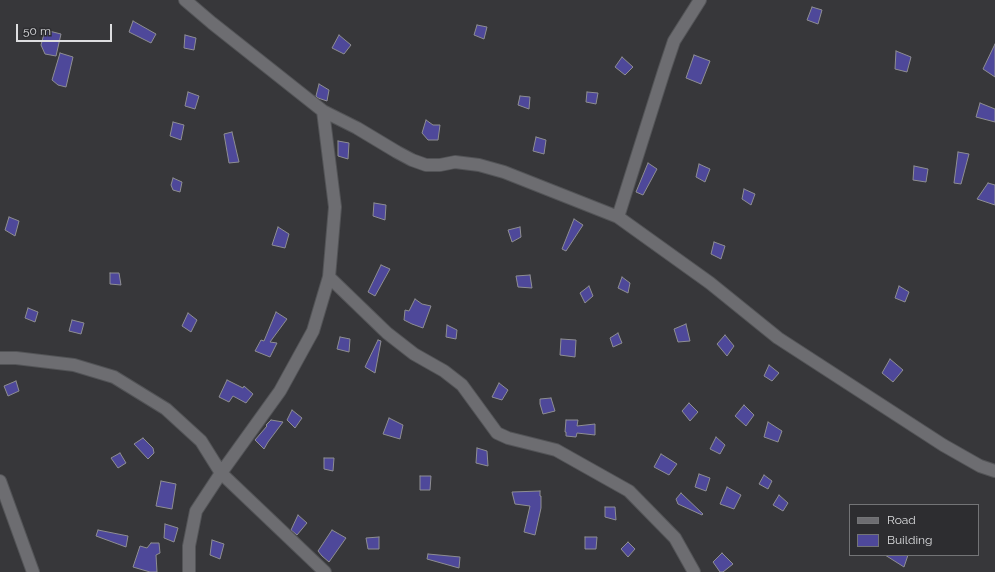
<!DOCTYPE html>
<style>
body{margin:0}
#map{position:relative;width:995px;height:572px;overflow:hidden;background:#37373a;font-family:Raleway,sans-serif}
canvas{display:block}
.legend{position:absolute;left:849px;top:504px;width:130px;height:52px;box-sizing:border-box;background:#2d2d30;border:1px solid #737476;margin:0;padding:5px 7px;list-style:none;font-size:12px;color:#dddee0}
.legend li{display:flex;align-items:center;gap:8px;height:20px}
.legend b{width:20px;border:1px solid #737476}
.scale{position:absolute;left:16px;top:24px;width:96px;height:18px;box-sizing:border-box;border:2px solid #dddee0;border-top:0;padding-left:5px;font-size:12px;line-height:14px;white-space:nowrap;color:#dddee0;-webkit-text-stroke:3px #2d2d30;paint-order:stroke}
</style>
<div id="map">
<canvas width="995" height="572"></canvas>
<ul class="legend">
<li><b style="height:5px;background:#6d6d71"></b>Road</li>
<li><b style="height:11px;background:#4e489a"></b>Building</li>
</ul>
<div class="scale">50 m</div>
</div>
<script>
const ctx = document.querySelector('canvas').getContext('2d');
ctx.lineJoin = 'round';
function fillPath(path, color) { ctx.fillStyle = color; ctx.fill(path, 'evenodd'); }
const shape = rows => new Path2D(rows.map(r => 'M' + r).join(''));
function strokePath(path, color, width, dash) { ctx.strokeStyle = color; ctx.lineWidth = width; ctx.lineCap = dash ? 'butt' : 'round'; ctx.setLineDash(dash || []); ctx.stroke(path); }
const building = shape([
 [812,7,822,10,818,24,807,20,812,7],
 [133,21,156,34,151,43,129,32,133,21],
 [477,25,487,27,484,39,474,35,477,25],
 [45,30,61,34,56,56,45,54,41,45,45,30],
 [185,35,196,38,194,50,184,48,185,35],
 [339,35,351,45,344,54,332,48,339,35],
 [995,44,995,77,983,69,995,44],
 [896,51,911,57,907,72,895,69,896,51],
 [60,53,73,57,66,87,58,85,52,80,60,53],
 [694,55,710,61,701,84,686,78,694,55],
 [622,57,633,67,625,75,615,67,622,57],
 [319,84,329,90,327,101,318,98,316,96,319,84],
 [188,92,199,96,195,109,185,106,188,92],
 [587,92,598,93,596,104,586,102,587,92],
 [520,96,530,97,529,109,518,105,520,96],
 [980,103,995,109,995,122,976,117,980,103],
 [426,120,433,125,440,125,438,140,428,140,422,133,426,120],
 [173,122,184,125,181,140,170,136,173,122],
 [232,132,239,162,229,163,224,134,232,132],
 [536,137,546,140,544,154,533,151,536,137],
 [338,141,349,143,348,159,338,156,338,141],
 [958,152,969,154,961,184,954,183,958,152],
 [648,163,657,169,643,195,636,192,648,163],
 [699,164,710,169,705,182,696,177,699,164],
 [914,166,928,169,926,182,913,180,914,166],
 [173,178,182,182,180,192,173,190,171,185,173,178],
 [988,183,995,185,995,205,977,199,988,183],
 [744,189,755,194,751,205,742,199,744,189],
 [374,203,386,205,385,220,373,216,374,203],
 [9,217,19,221,15,236,5,230,9,217],
 [574,219,583,225,566,251,562,249,574,219],
 [278,227,289,234,285,248,272,245,278,227],
 [520,227,521,237,512,242,508,230,520,227],
 [714,242,725,246,721,259,711,254,714,242],
 [381,265,390,269,375,296,368,292,381,265],
 [110,273,119,273,121,285,110,284,110,273],
 [530,275,532,288,518,287,516,276,530,275],
 [622,277,630,283,628,293,618,288,622,277],
 [589,286,593,296,585,303,580,293,589,286],
 [899,286,909,292,905,302,895,298,899,286],
 [415,299,422,304,431,306,423,328,412,324,404,320,405,310,409,311,415,299],
 [28,308,38,312,35,322,25,318,28,308],
 [276,312,287,319,270,342,277,343,270,357,255,351,261,340,264,341,276,312],
 [188,313,197,320,191,332,182,326,188,313],
 [72,320,84,323,81,334,69,331,72,320],
 [686,324,690,341,678,342,674,329,686,324],
 [447,325,457,330,456,339,446,337,447,325],
 [618,333,622,343,613,347,610,338,618,333],
 [725,335,734,346,727,356,717,344,725,335],
 [340,337,350,339,349,352,337,349,340,337],
 [561,339,576,340,575,357,560,355,561,339],
 [378,340,381,341,375,373,365,367,378,340],
 [890,359,903,370,893,382,882,373,890,359],
 [769,365,779,373,772,381,764,376,769,365],
 [227,380,243,388,244,386,253,394,246,403,233,396,229,402,219,397,227,380],
 [16,381,19,391,8,396,4,386,16,381],
 [499,383,508,390,502,400,492,397,499,383],
 [551,398,555,411,543,414,540,404,540,399,551,398],
 [689,403,698,412,690,421,682,411,689,403],
 [744,405,754,415,746,426,735,416,744,405],
 [292,410,302,418,295,428,287,420,292,410],
 [389,418,403,425,400,439,383,434,389,418],
 [271,420,283,422,268,442,264,449,255,440,267,426,266,425,271,420],
 [566,420,578,420,577,426,595,424,595,435,577,433,576,437,566,436,566,432,565,432,566,420],
 [768,422,782,431,778,442,764,437,768,422],
 [716,437,725,445,720,454,710,449,716,437],
 [143,438,153,448,154,453,148,459,134,444,143,438],
 [477,448,487,451,488,466,476,463,477,448],
 [120,453,126,463,118,468,111,458,120,453],
 [661,454,677,464,669,475,654,467,661,454],
 [324,458,334,458,333,471,324,469,324,458],
 [699,474,710,478,706,491,695,487,699,474],
 [764,475,772,481,768,489,759,484,764,475],
 [420,476,431,476,430,490,420,490,420,476],
 [161,481,176,484,172,509,156,506,161,481],
 [727,487,741,495,734,509,720,504,727,487],
 [540,491,540,496,541,496,541,508,535,535,524,532,530,506,515,504,512,492,540,491],
 [681,493,703,514,702,515,678,504,676,499,681,493],
 [779,495,788,503,783,511,773,505,779,495],
 [605,507,615,507,616,520,605,517,605,507],
 [298,515,307,523,297,535,291,530,298,515],
 [165,524,178,528,174,542,164,538,165,524],
 [98,530,128,536,126,547,96,536,98,530],
 [332,530,346,538,329,562,322,556,318,551,332,530],
 [379,537,379,549,368,549,366,538,379,537],
 [585,537,597,537,596,549,585,549,585,537],
 [212,540,224,544,220,559,210,555,212,540],
 [628,542,635,549,628,557,621,549,628,542],
 [151,543,159,543,160,553,156,555,157,572,150,572,133,567,140,546,147,548,151,543],
 [722,553,733,564,723,572,720,572,713,562,722,553],
 [428,554,460,557,459,568,427,559,428,554],
 [885,555,908,555,904,567,885,555]
]);
const minor = shape([
 [185,0,212,23,323,111,357,128,397,152,412,160,426,165,440,165,455,162,479,165,504,172,618,217,710,283,778,338,943,445,980,466,995,471],
 [618,217,664,71,674,41,700,0],
 [329,277,387,333,414,354,444,371,462,385,497,433,508,438,556,450,629,491,675,538,694,572],
 [0,358,16,358,74,365,114,377,166,409,201,441,221,473,325,572],
 [0,481,33,572],
 [189,572,189,546,196,511,221,473,280,391,313,331,329,277,335,207,323,111]
]);
fillPath(building, '#4e489a');
strokePath(building, '#8e8e92', 1);
strokePath(minor, '#535457', 14);
strokePath(minor, '#6d6d71', 12);
</script>
